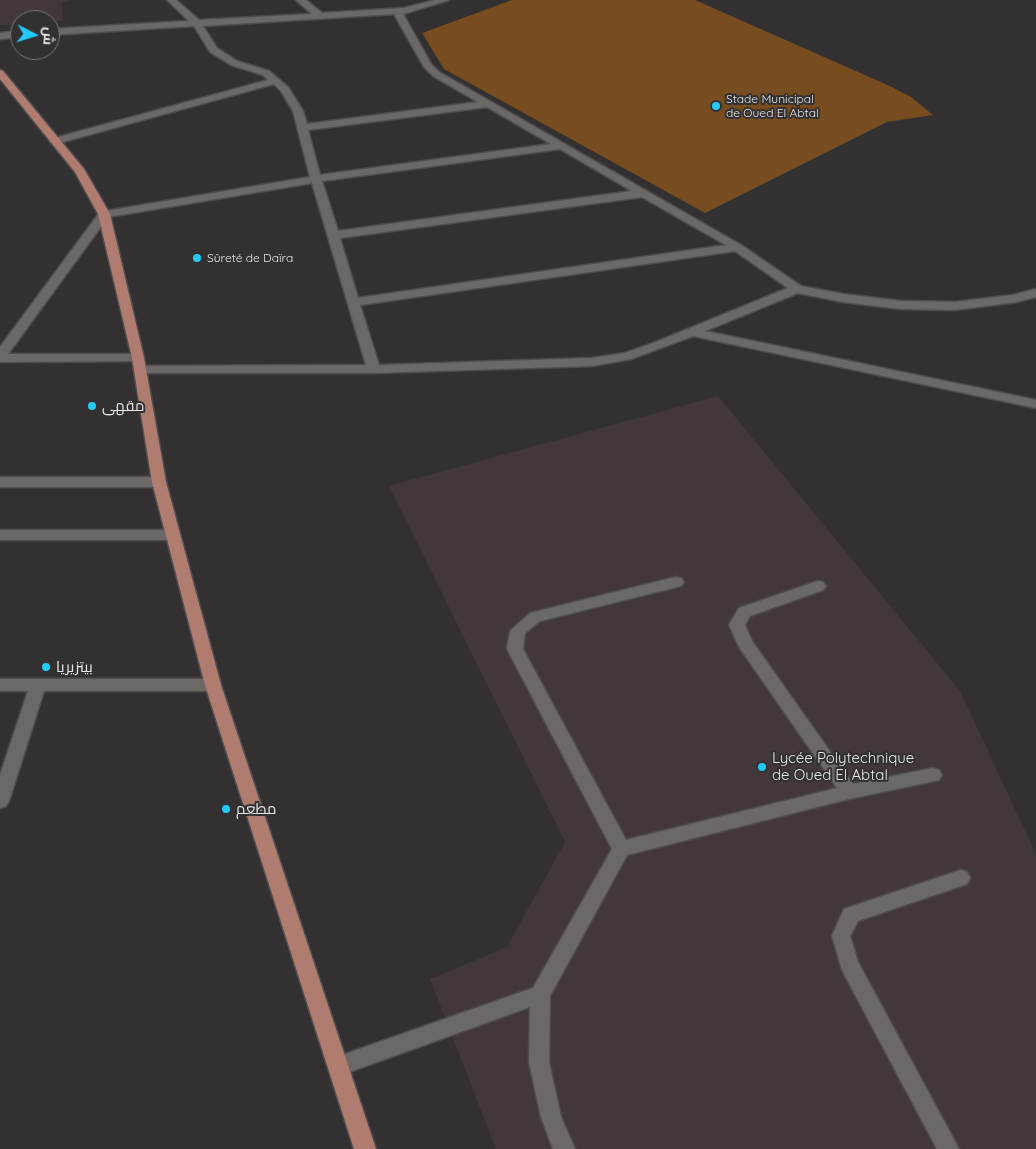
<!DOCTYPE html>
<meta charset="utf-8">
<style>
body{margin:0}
#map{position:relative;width:1036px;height:1149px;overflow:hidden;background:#333031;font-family:Quicksand,Cairo,sans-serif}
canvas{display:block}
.north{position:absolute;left:10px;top:10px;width:50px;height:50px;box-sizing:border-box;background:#333031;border:1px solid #7b7879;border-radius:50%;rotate:95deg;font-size:14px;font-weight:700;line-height:20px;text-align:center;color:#e7e5e6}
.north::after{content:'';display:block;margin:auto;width:18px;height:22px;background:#21c9fd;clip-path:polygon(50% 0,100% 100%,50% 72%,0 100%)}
</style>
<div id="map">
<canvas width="1036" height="1149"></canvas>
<div class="north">ش</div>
</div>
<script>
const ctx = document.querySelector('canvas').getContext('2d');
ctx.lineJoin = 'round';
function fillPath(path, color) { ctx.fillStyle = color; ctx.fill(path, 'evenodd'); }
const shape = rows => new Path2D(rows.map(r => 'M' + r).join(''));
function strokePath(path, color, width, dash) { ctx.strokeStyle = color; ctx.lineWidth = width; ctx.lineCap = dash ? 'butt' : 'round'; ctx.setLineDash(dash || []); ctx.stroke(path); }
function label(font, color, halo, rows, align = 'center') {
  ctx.font = font + ' Quicksand,Cairo,sans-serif'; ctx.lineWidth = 4; ctx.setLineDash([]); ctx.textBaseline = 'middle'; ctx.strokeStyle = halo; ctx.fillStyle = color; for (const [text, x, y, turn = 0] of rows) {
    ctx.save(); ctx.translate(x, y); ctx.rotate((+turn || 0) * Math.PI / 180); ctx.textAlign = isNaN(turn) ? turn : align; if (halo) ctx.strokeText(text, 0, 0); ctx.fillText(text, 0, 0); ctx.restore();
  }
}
const built = shape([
 [0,0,69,0,62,2,63,21,20,20,20,24,0,25],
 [718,396,960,691,1036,854,1036,1149,496,1149,430,979,507,947,565,842,389,486]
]);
const green = shape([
 [512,0,695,0,892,87,911,97,933,115,887,122,705,213,444,69,422,33]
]);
const lane = shape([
 [676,577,681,578,684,582,681,586,540,621,525,633,523,649,626,840,837,788,739,647,729,625,739,608,818,581,823,582,826,586,823,590,750,616,745,625,752,641,853,784,933,768,939,770,942,775,939,780,849,799,627,855,550,996,549,1062,561,1117,575,1149,553,1149,541,1117,529,1062,530,1007,338,1076,331,1073,328,1066,331,1059,533,988,612,849,507,649,510,631,530,613,676,577],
 [961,870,967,872,970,878,967,884,858,921,850,936,858,962,959,1149,937,1149,842,970,832,936,844,909,961,870]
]);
const street = shape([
 [167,0,176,0,199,20,312,14,296,0,306,0,322,13,404,8,435,0,449,0,403,14,431,64,439,72,741,245,801,286,843,294,901,301,955,302,1013,295,1036,289,1036,297,1017,302,955,310,901,309,843,302,798,293,705,331,1036,400,1036,408,693,336,631,359,592,366,374,373,135,373,134,370,140,366,366,365,312,183,108,217,8,354,138,354,144,358,142,361,0,362,0,347,100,212,310,177,293,111,281,91,274,84,59,143,51,143,50,141,51,139,268,80,263,75,231,65,210,52,194,26,50,35,50,29,189,21,167,0],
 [394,14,424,67,433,76,478,102,307,124,303,111,288,87,269,71,237,61,217,48,203,26,394,14],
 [487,107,551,144,320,175,308,130,487,107],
 [560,149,632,191,338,231,322,181,560,149],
 [642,197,726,245,358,298,340,238,642,197],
 [735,251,788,288,656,342,625,353,592,358,379,365,360,305,735,251],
 [20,31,20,37,0,39,0,33,20,31],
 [0,477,159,477,164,479,166,482,164,485,159,487,0,487,0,477],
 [0,530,172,530,177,531,179,535,177,539,172,540,0,540,0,530],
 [0,679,213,679,219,681,221,685,219,689,213,691,44,691,9,801,6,806,0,808,0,775,28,691,0,691,0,679]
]);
const primary = shape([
 [0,70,3,71,84,169,110,214,144,358,166,482,221,685,376,1149,354,1149,205,685,152,482,132,358,98,214,75,172,0,79,0,70]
]);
const markers = [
 [716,106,5,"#21c9fd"],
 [197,258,5,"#21c9fd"],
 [92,406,5,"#21c9fd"],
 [46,667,5,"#21c9fd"],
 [762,767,5,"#21c9fd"],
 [226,809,5,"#21c9fd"]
];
const farPoinames = [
 ["Stade Municipal",726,99],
 ["de Oued El Abtal",726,113],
 ["Sûreté de Daïra",207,258]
];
const poiNames = [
 ["مقهى",102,406],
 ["بيتزيريا",56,667],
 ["Lycée Polytechnique",772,758],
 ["de Oued El Abtal",772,775],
 ["مطعم",236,809]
];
fillPath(built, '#423839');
fillPath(green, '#774c1e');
strokePath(lane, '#504d4e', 3);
strokePath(street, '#504d4e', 3);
strokePath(primary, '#504d4e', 3);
fillPath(lane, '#6c6868');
fillPath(street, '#6c6868');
fillPath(primary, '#af7c6f');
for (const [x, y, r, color] of markers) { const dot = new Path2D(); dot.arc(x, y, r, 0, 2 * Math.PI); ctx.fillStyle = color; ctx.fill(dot); strokePath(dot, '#333031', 2); }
label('12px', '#e7e5e6', '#333031', farPoinames, 'left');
label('15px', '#e7e5e6', '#333031', poiNames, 'left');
</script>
